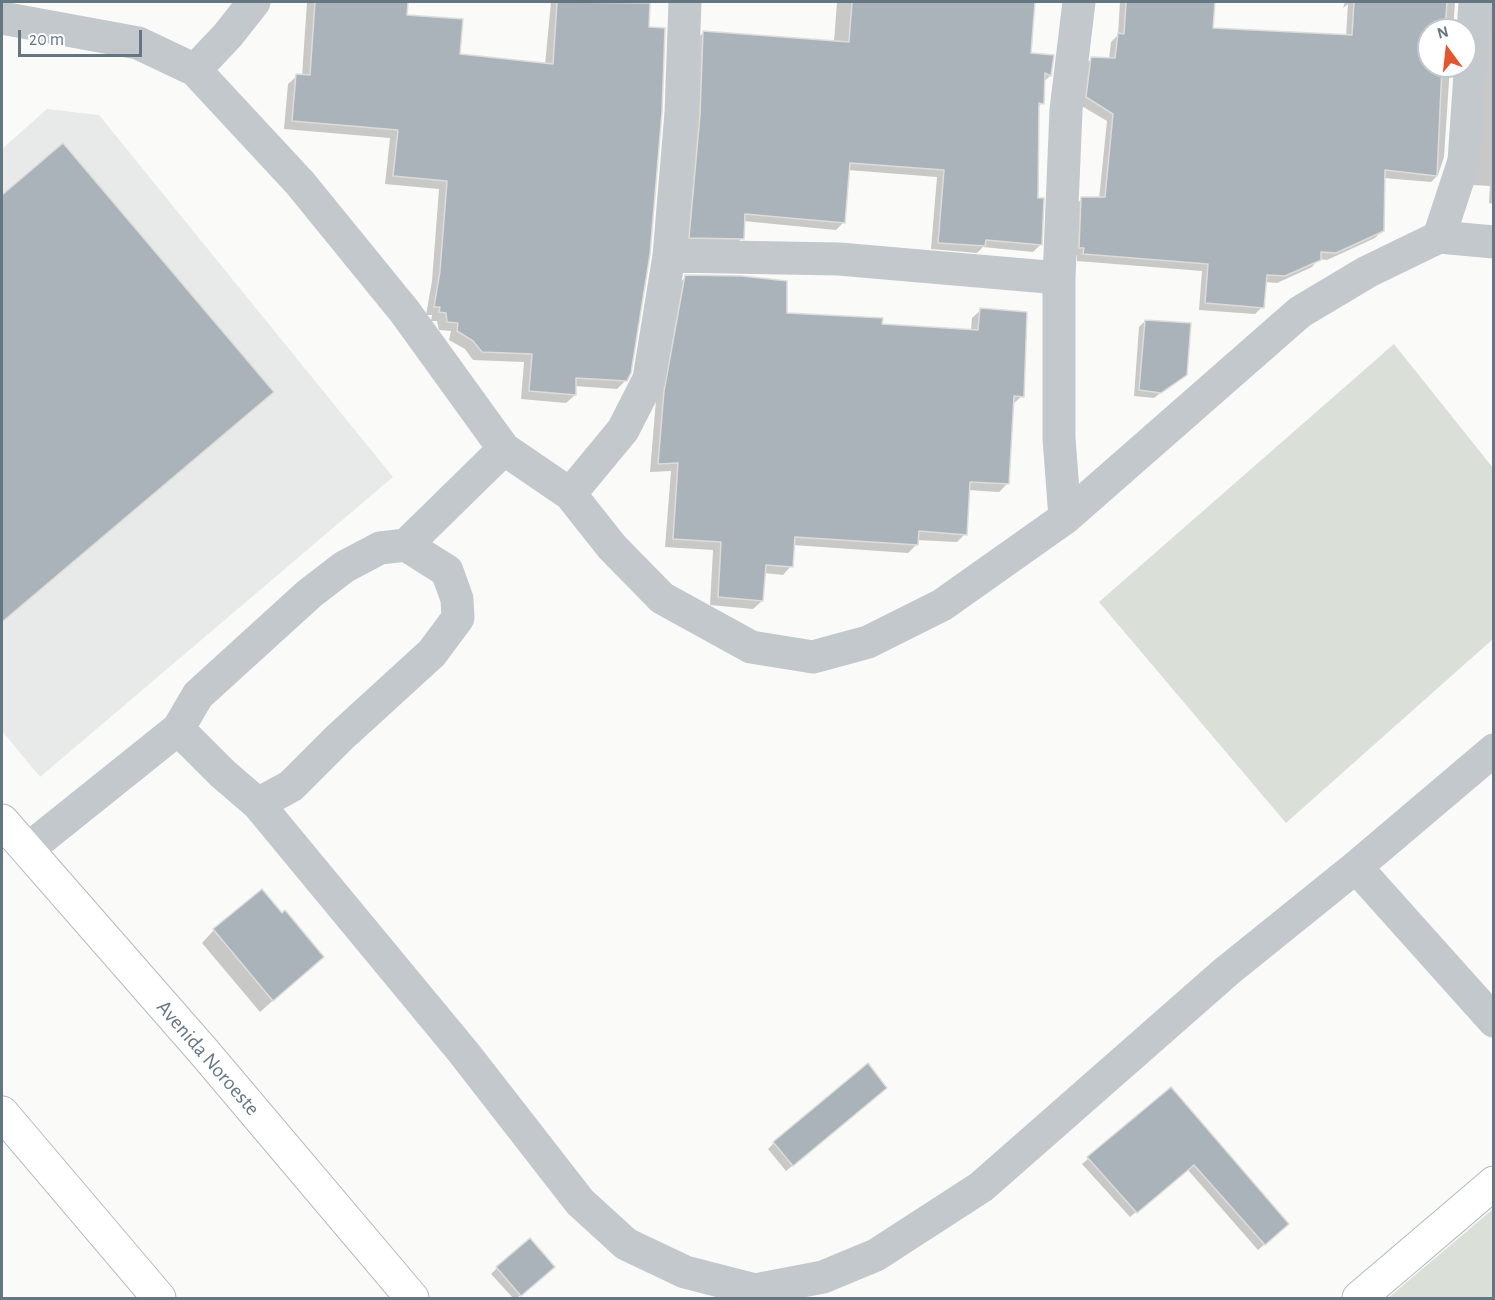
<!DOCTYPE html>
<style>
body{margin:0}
#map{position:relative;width:1495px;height:1300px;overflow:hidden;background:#fafaf8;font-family:"Alegreya Sans",sans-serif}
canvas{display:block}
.frame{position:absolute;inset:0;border:3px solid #657683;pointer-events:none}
.north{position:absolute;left:1417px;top:18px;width:60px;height:60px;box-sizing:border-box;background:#fff;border:2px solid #c1c8cd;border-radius:50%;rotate:345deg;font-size:16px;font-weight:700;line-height:24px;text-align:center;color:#657683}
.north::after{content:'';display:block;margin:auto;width:21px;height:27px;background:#e4572e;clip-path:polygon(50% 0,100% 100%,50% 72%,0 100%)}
.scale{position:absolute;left:18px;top:30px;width:124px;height:27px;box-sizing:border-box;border:3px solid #657683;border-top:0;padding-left:8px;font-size:18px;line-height:21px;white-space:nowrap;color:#657683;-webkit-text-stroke:4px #fff;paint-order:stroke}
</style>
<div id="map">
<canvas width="1495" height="1300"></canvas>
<div class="frame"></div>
<div class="north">N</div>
<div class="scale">20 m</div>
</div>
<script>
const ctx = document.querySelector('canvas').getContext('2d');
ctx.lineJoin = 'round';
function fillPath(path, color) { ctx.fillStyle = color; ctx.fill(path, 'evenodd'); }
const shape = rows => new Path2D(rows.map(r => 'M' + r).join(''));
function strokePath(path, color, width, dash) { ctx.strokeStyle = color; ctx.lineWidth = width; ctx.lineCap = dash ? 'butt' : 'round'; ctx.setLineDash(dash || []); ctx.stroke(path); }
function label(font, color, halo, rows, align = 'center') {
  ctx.font = font + ' "Alegreya Sans",sans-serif'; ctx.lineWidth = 6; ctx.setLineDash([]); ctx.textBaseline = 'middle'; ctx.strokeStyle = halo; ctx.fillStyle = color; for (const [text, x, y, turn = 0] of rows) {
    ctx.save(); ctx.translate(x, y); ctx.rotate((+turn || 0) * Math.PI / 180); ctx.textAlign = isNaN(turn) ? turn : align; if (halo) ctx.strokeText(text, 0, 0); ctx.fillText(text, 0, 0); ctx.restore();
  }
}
const built = shape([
 [47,109,99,115,393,477,40,777,2,731,2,149]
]);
const green = shape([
 [1394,344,1493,468,1493,639,1286,823,1099,602],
 [1493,1209,1493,1298,1388,1298]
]);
const shadow = shape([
 [307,2,395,2,388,15,459,55,545,65,551,2,649,2,626,380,617,389,575,386,575,395,566,403,521,399,524,362,473,360,465,349,449,340,451,331,439,330,437,321,431,321,432,315,426,315,432,281,439,189,385,184,390,138,284,129,288,84,297,76,302,76],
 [837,2,1033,2,1029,55,1052,56,1050,76,1043,82,1042,103,1038,107,1036,199,1040,245,1033,252,983,247,977,253,931,249,937,177,848,170,844,222,836,230,743,221,742,238,735,245,683,244,696,40,703,33,834,42],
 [1120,2,1213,2,1211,29,1346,37,1348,4,1343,8,1345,2,1455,2,1453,30,1429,30,1429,66,1450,66,1444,157,1438,175,1431,182,1384,178,1383,230,1375,238,1327,260,1319,259,1312,267,1277,283,1264,282,1262,307,1255,314,1199,310,1202,271,1077,261,1077,255,1072,255,1074,206,1082,199,1099,199,1107,121,1080,105,1085,65,1092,58,1109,59,1111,42,1118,35],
 [1483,2,1494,2,1494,204,1489,203,1490,186,1472,185],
 [63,145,266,397,2,621,2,197],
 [686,277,786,314,881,325,971,331,972,318,981,310,1022,396,1012,405,1008,483,999,492,968,490,965,534,957,542,917,540,917,544,908,553,793,545,791,566,783,575,764,573,762,601,753,609,710,605,713,550,665,547,671,471,650,472,656,400,677,285],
 [1145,321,1182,376,1154,398,1134,396,1139,327],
 [214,930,322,957,260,1012,202,943],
 [1171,1089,1281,1230,1258,1250,1188,1170,1130,1217,1082,1164],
 [880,1094,786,1171,768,1149,774,1143],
 [497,1268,547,1273,517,1298,513,1298,491,1274]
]);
const building = shape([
 [315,2,408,2,407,15,463,19,460,54,553,64,557,2,650,3,649,27,665,28,662,112,650,254,631,373,627,381,576,378,576,395,529,391,532,354,482,352,473,341,457,331,458,323,447,322,446,313,439,312,440,307,434,307,440,271,447,181,393,176,398,130,292,121,296,74,310,75,315,2],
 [852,2,1035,2,1031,53,1054,55,1051,76,1045,73,1044,104,1039,103,1038,198,1044,198,1042,245,986,240,985,246,938,243,944,170,850,163,845,223,745,214,744,239,689,238,700,115,703,31,849,42,852,2],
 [1126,2,1215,2,1213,28,1352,35,1354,2,1447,2,1445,30,1429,30,1429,66,1442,66,1437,176,1385,170,1384,231,1336,253,1321,252,1321,260,1285,276,1267,275,1264,308,1205,303,1208,264,1083,254,1084,248,1079,248,1081,197,1105,197,1113,114,1086,97,1091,57,1115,58,1118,33,1124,34,1126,2],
 [63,143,274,392,2,622,2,195,63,143],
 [685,275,742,276,787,281,787,313,883,318,882,324,978,330,980,308,1027,312,1024,397,1014,396,1009,484,970,482,967,535,919,531,918,545,795,537,793,567,766,565,763,601,718,597,721,542,673,539,678,463,658,464,664,391,685,275],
 [1145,320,1191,323,1187,375,1161,393,1139,390,1145,320],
 [262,889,282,913,285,910,324,957,273,1001,213,929,262,889],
 [868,1063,887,1088,793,1166,773,1142,868,1063],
 [1171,1087,1289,1224,1265,1245,1194,1165,1137,1213,1087,1157,1171,1087],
 [530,1238,555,1267,521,1296,496,1267,530,1238]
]);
const street = shape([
 [2,18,138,43,195,70,300,183,405,312,504,449,570,494,612,547,662,598,751,647,813,657,868,642,942,605,1065,518,1300,312,1367,272,1439,237,1494,242],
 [195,70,228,35,254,2],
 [1439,237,1464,161,1475,2],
 [669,256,839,259,1059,278],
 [570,494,623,430,649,379,669,256,681,113,685,2],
 [1065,518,1059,438,1059,278,1066,110,1079,2],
 [406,545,447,571,457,599,458,618,432,653,339,738,291,786,258,804,223,774,178,729,198,695,309,594,344,567,380,548,406,545],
 [406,545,504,449],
 [258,804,464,1053,580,1202,626,1244,685,1272,755,1290,823,1277,876,1255,981,1187,1227,971,1356,867,1494,750],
 [27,850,178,729],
 [1356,867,1494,1021]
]);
const secondary = shape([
 [2,821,204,1052,412,1298],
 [2,1113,159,1298],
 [1359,1298,1494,1183]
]);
const streetNames = [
 ["Avenida Noroeste",208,1058,49]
];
fillPath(built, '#e8e9e9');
fillPath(green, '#dadfd7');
fillPath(shadow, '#0003');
fillPath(building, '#aab3b9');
strokePath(building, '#dcdcda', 1.5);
strokePath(secondary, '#b3babf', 35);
strokePath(street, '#c3c8cc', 33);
strokePath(secondary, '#fff', 33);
label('21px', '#657683', '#fff', streetNames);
</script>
